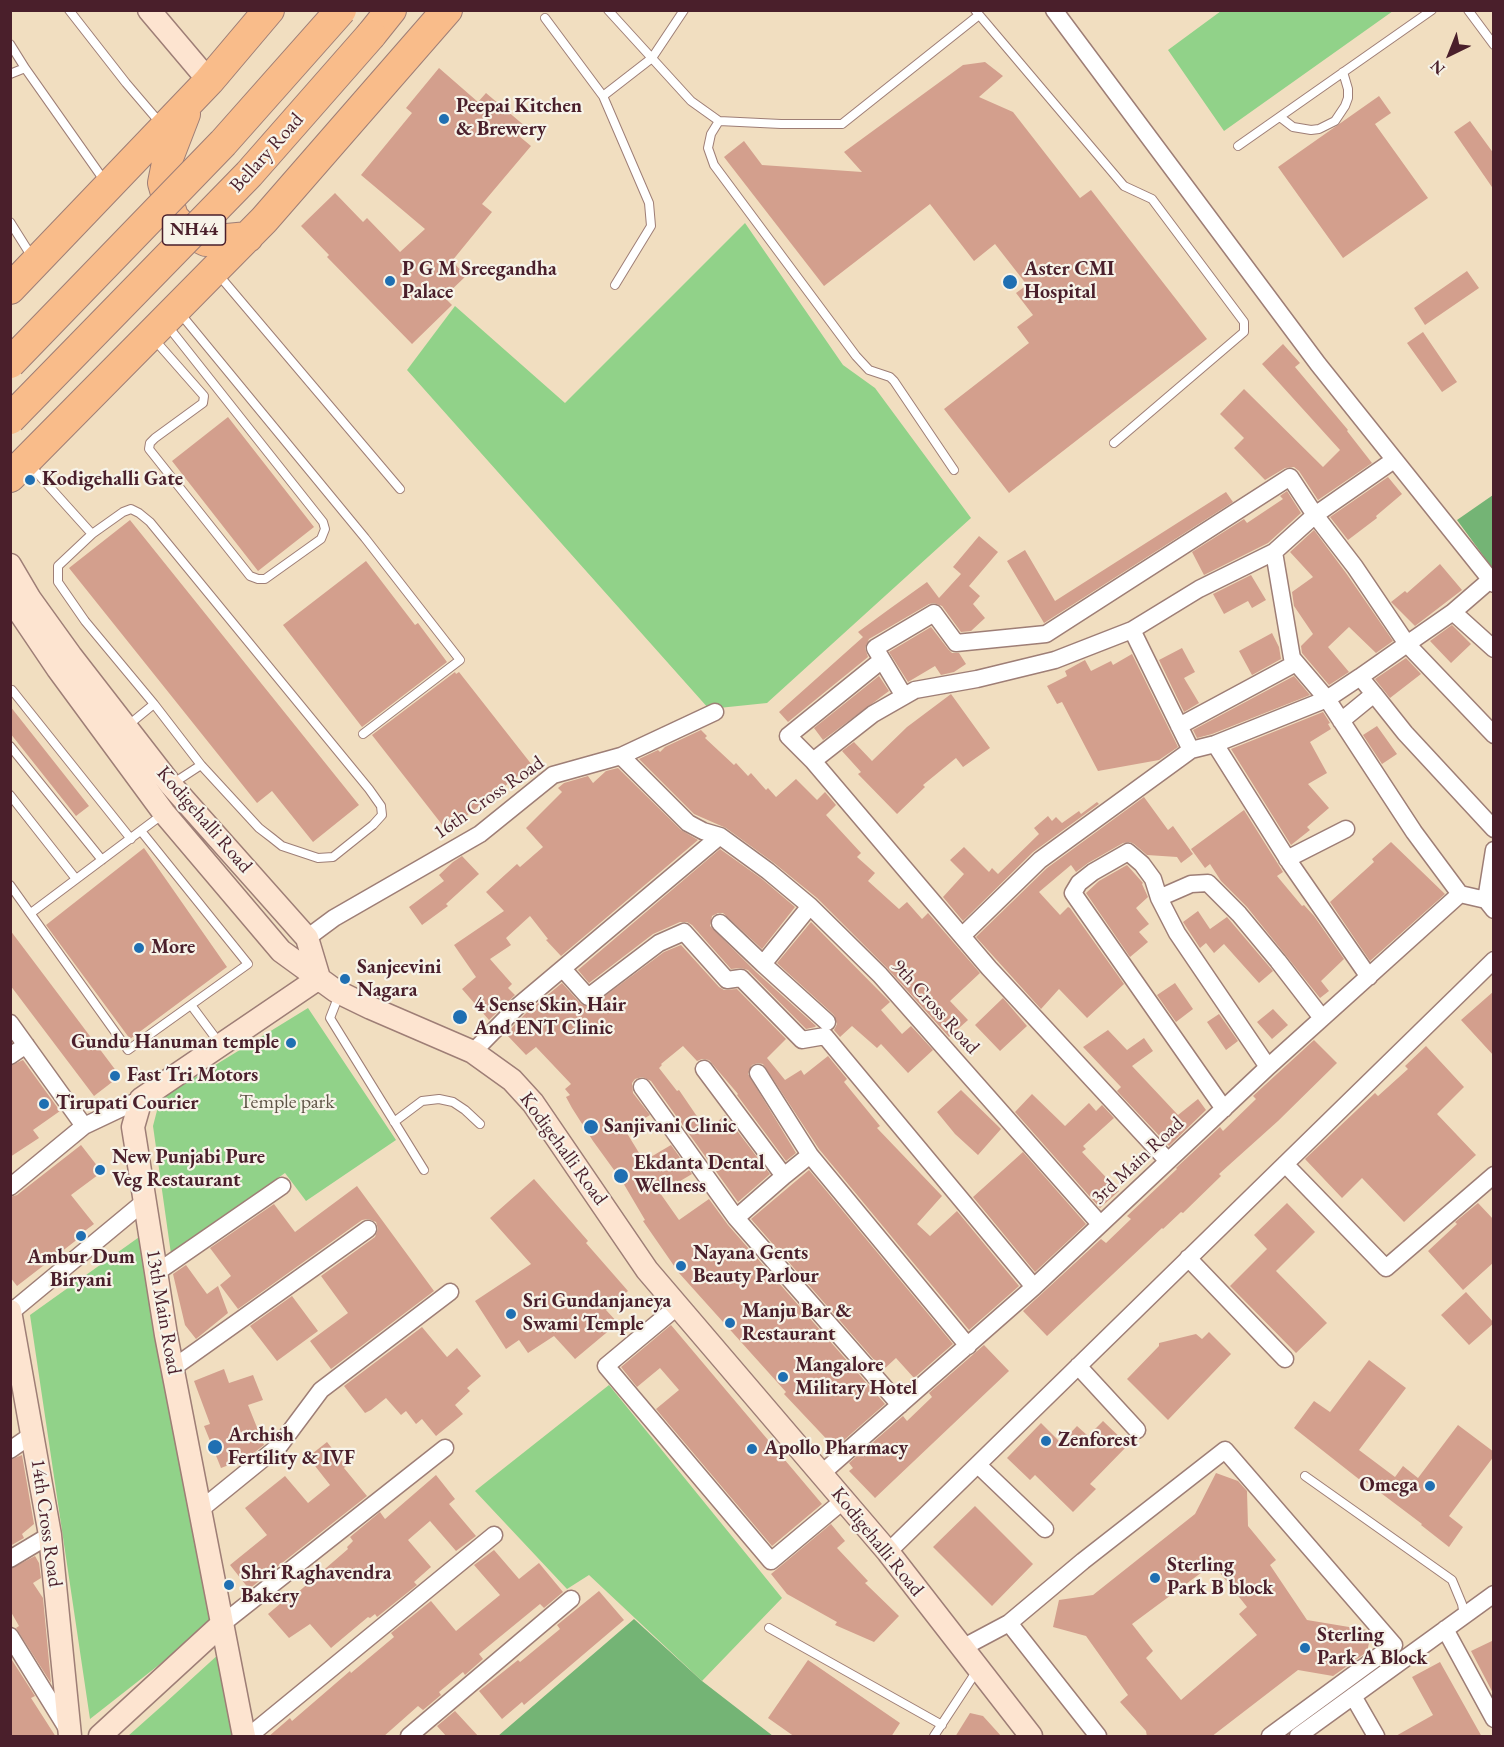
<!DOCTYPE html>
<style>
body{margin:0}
#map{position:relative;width:1504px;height:1747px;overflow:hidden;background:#f1dec0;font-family:"EB Garamond",serif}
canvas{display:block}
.frame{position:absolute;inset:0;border:12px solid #4a1f2b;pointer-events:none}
.north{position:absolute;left:1420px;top:24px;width:60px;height:60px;-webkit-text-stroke:4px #f7f3e8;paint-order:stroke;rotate:223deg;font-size:16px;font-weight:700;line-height:24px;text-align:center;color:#4a1f2b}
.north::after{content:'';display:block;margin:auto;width:21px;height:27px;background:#4a1f2b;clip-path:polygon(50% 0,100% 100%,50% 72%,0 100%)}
</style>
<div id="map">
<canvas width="1504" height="1747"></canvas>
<div class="frame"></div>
<div class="north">N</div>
</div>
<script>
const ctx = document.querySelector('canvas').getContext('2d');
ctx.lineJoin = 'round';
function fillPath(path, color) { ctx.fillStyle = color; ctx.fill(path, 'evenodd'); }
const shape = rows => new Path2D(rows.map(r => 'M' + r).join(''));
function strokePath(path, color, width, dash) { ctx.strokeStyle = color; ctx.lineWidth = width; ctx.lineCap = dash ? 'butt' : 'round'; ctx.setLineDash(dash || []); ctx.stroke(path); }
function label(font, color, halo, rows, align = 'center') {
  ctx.font = font + ' "EB Garamond",serif'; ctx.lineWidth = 4.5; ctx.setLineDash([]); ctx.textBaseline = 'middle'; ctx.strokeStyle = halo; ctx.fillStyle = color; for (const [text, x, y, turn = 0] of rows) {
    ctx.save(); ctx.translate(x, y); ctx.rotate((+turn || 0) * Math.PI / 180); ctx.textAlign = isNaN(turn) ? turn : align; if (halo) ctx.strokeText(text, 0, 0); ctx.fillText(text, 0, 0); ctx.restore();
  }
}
const green = shape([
 [1221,11,1221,10,1393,11,1224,131,1168,50],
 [745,223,843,365,875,388,971,518,767,703,709,709,407,370,455,306,565,403],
 [308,1008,396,1140,306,1201,285,1173,171,1254,153,1126,160,1099],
 [142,1235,211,1620,169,1657,90,1719,30,1315],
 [609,1385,782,1598,702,1681,589,1575,567,1589,475,1491],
 [220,1653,235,1736,128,1736,164,1704]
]);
const forest = shape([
 [1493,495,1493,569,1457,520],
 [634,1619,702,1681,773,1736,498,1736]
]);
const building = shape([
 [985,62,1003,76,979,97,1013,112,1080,198,1091,190,1207,339,1009,493,944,409,1029,343,1017,327,1033,315,1016,293,1027,285,995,244,974,261,930,204,824,286,724,157,744,141,762,165,862,172,844,152,963,65],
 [439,68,478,102,486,93,526,127,519,136,531,146,482,204,492,212,452,261,466,276,444,297,452,305,412,344,327,257,329,255,301,226,335,193,363,222,367,218,400,252,425,229,361,175,412,113,406,108],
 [1379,96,1391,113,1375,124,1428,198,1343,258,1278,167],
 [1470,121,1494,154,1494,190,1454,132],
 [1467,271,1479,288,1425,325,1414,308],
 [1423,332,1457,382,1442,392,1407,343],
 [1283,344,1300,363,1295,367,1348,430,1347,431,1372,463,1318,500,1299,471,1294,467,1285,468,1265,480,1234,448,1244,438,1220,414,1244,389,1323,467,1340,450,1262,364],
 [228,417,314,527,258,571,172,461],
 [1388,477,1402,494,1376,516,1377,518,1348,540,1330,517],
 [1287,491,1301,513,1268,543,1204,575,1192,552,1244,519,1247,523,1283,499,1280,496],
 [1226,492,1233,502,1044,623,1007,561,1025,550,1055,601],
 [130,520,359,805,313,842,272,791,257,803,69,568],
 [1314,530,1346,573,1393,641,1376,653,1349,627,1328,647,1349,672,1329,685,1302,653,1301,646,1313,634,1294,606,1292,592,1313,577,1290,552],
 [979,536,998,552,969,586,980,596,973,604,985,618,971,631,961,632,942,606,934,603,929,604,869,639,865,648,868,657,788,722,779,712,863,637,858,632,888,610,927,582,939,598,961,574,953,567],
 [366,561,415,625,418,623,447,662,362,727,283,625],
 [1440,564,1462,590,1415,626,1391,602,1405,591,1407,593],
 [1251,575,1266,600,1252,608,1248,601,1224,614,1213,594],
 [1452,625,1471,644,1451,663,1430,641],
 [931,627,948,649,952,653,959,653,966,664,954,672,941,675,935,666,908,682,889,652],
 [1272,633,1279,647,1281,659,1252,675,1239,651],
 [1182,648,1195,672,1184,678,1199,703,1184,712,1159,660],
 [1132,654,1178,747,1159,760,1098,771,1062,702,1057,704,1047,686,1067,676,1065,671,1085,660,1091,671,1111,661,1113,665],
 [1406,658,1421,674,1390,698,1375,679],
 [455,672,456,674,459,672,532,765,447,831,372,735],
 [879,676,889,691,823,740,814,728],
 [1294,676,1310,695,1212,734,1197,738,1193,730],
 [951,694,990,748,963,767,956,758,923,785,925,787,897,814,858,774,861,772,842,751,854,742,872,761,907,727],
 [10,706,89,806,76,816,10,733],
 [1323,712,1330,723,1328,724,1331,729,1310,742,1327,773,1308,784,1329,808,1307,827,1310,830,1291,845,1231,749],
 [1377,726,1397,754,1382,764,1363,735],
 [701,730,707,736,705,738,734,765,736,763,748,776,751,773,766,790,768,788,776,797,796,779,817,800,825,792,836,805,826,815,861,853,857,857,875,873,868,881,899,909,907,902,922,919,928,913,980,973,950,1001,968,1020,949,1037,887,968,817,898,774,863,726,828,694,814,639,759,658,750,660,752,665,747],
 [618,768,681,830,698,840,561,956,546,940,548,939,530,916,506,938,511,945,490,959,512,984,508,988,515,995,489,1020,462,989,476,977,454,945,504,911,486,892,517,864,520,867,543,847,526,828,562,792,558,788,564,783,588,776,593,783,606,771],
 [1144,797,1168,830,1173,826,1193,854,1181,863,1177,857,1147,855,1134,844,1130,842,1123,843,1088,863,1076,872,1071,865,1039,892,1060,915,1068,907,1070,908,1124,984,1087,1018,1059,989,1041,1009,976,937,1047,868],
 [1097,802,1099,804,1033,852,963,921,943,897,964,874,950,860,964,847,989,872,992,868,998,874,1039,834,1034,828,1048,816,1052,821,1056,817,1062,823,1079,811,1081,814],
 [1244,810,1283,872,1277,876,1302,906,1304,905,1314,916,1344,959,1321,981,1329,991,1320,998,1247,907,1221,881,1210,864,1205,868,1191,849],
 [1391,842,1445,894,1370,961,1330,902,1374,862,1372,859],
 [144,848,227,967,130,1039,46,925],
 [720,849,762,879,795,907,762,949,723,913,718,913,712,916,710,926,756,972,816,1026,815,1027,806,1029,748,970,740,968,731,969,692,925,687,922,680,922,653,934,589,983,578,970],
 [462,856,479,874,446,904,448,906,422,925,409,907,444,881,439,875,453,862],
 [1127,865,1143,883,1142,884,1148,897,1136,908,1149,924,1139,932,1148,942,1130,957,1086,893,1099,881],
 [1198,911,1210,929,1227,917,1273,971,1259,983,1224,944,1214,953,1206,943,1200,948,1183,922],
 [811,922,890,1002,881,1010,902,1034,911,1026,933,1050,908,1073,881,1044,877,1048,852,1026,840,1037,834,1030,837,1024,834,1015,777,963],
 [10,930,120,1076,94,1096,10,985],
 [681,945,719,987,724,990,737,989,786,1039,767,1058,785,1080,801,1070,804,1075,828,1056,847,1079,844,1082,880,1126,877,1128,942,1196,917,1224,930,1236,957,1211,1019,1286,969,1330,819,1149,763,1064,758,1063,752,1065,748,1074,796,1153,786,1161,737,1095,738,1094,709,1060,702,1059,697,1061,683,1046,661,1064,662,1065,659,1068,677,1091,679,1090,707,1131,725,1115,770,1174,738,1202,651,1081,642,1077,635,1079,632,1083,633,1093,650,1115,625,1130,644,1161,671,1145,692,1174,660,1193,679,1220,709,1199,728,1225,885,1404,835,1448,784,1394,786,1392,679,1273,643,1221,645,1220,622,1181,593,1141,572,1108,566,1097,570,1095,565,1089,571,1084,536,1047,526,1055,506,1034,525,1014,562,983,581,1004,590,1007,664,952],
 [1175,983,1193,1009,1176,1022,1157,995],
 [1494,991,1494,1056,1461,1020],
 [1003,998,1027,1026,1000,1051,975,1025],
 [1273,1009,1288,1025,1272,1039,1257,1022],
 [1219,1014,1238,1041,1226,1050,1207,1022],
 [1108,1030,1127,1050,1144,1038,1153,1051,1132,1066,1178,1115,1198,1099,1206,1110,1169,1146,1117,1091,1121,1087,1083,1047],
 [1314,1040,1337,1063,1278,1121,1219,1174,1221,1176,1183,1213,1181,1212,1163,1229,1162,1228,1047,1336,1023,1311,1101,1239,1106,1243,1131,1219,1127,1216,1177,1169,1176,1168,1220,1127,1223,1131,1256,1099,1253,1096],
 [1426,1046,1464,1087,1437,1114,1476,1155,1404,1222,1362,1178,1342,1198,1305,1159,1375,1093,1378,1096,1408,1069,1405,1066],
 [23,1060,60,1111,33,1130,39,1138,10,1157,10,1066],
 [961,1090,1001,1129,978,1155,955,1134,937,1112],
 [1032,1094,1065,1126,1089,1103,1096,1111,1102,1105,1114,1118,1083,1146,1086,1149,1082,1152,1119,1191,1100,1208,1015,1112],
 [81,1145,102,1172,71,1195,94,1224,82,1233,83,1235,17,1286,10,1277,10,1197,17,1195],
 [1023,1152,1086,1224,1035,1272,973,1197],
 [809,1170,953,1344,914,1378,896,1358,883,1370,751,1219],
 [534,1179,588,1241,586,1243,628,1291,606,1310,618,1323,575,1359,554,1336,528,1353,519,1340,506,1349,475,1301,531,1264,490,1218],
 [357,1186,434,1291,331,1369,310,1341,348,1313,321,1276,375,1237,378,1229,376,1222,368,1219,362,1220,238,1309,220,1285,231,1276,210,1248,274,1204,295,1232],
 [1287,1203,1315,1232,1276,1271,1327,1323,1296,1353,1230,1286,1267,1249,1254,1235],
 [1478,1203,1494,1220,1494,1262,1463,1290,1428,1251,1457,1224,1455,1222],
 [186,1265,207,1294,218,1286,228,1313,196,1339,185,1325,173,1274],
 [1466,1292,1494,1323,1469,1345,1441,1315],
 [292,1296,318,1331,277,1361,250,1326],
 [671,1325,822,1504,772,1546,656,1409,679,1390,660,1368,637,1387,621,1367],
 [422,1327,447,1357,457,1348,481,1376,467,1388,470,1391,455,1405,463,1414,436,1436,422,1419,416,1424,406,1411,401,1415,386,1398,371,1410,365,1413,344,1386],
 [1209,1332,1231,1354,1168,1420,1127,1379,1159,1346,1159,1343,1196,1334,1202,1339],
 [984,1345,1009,1371,875,1498,849,1471,853,1468,849,1463,903,1416,907,1421,932,1397,929,1393],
 [1369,1360,1406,1388,1359,1450,1395,1477,1403,1466,1418,1478,1458,1425,1494,1452,1494,1456,1449,1516,1463,1527,1449,1547,1421,1525,1422,1524,1361,1478,1360,1480,1294,1428,1314,1401,1330,1412],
 [224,1369,229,1383,253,1375,263,1400,248,1405,264,1445,247,1458,221,1468,204,1426,210,1424,194,1381],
 [1103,1421,1128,1445,1090,1484,1096,1489,1073,1512,1035,1475,1030,1480,1007,1458,1041,1423,1061,1443,1077,1426,1088,1436],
 [327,1442,346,1466,344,1468,367,1496,249,1589,230,1565,267,1535,245,1508,285,1476,308,1503,330,1485,308,1457],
 [22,1455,34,1524,22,1534,24,1538,10,1546,10,1460],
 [1216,1473,1238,1481,1247,1491,1248,1526,1276,1560,1270,1565,1307,1620,1367,1630,1371,1634,1367,1652,1333,1676,1298,1670,1211,1737,1147,1737,1146,1731,1120,1702,1128,1695,1086,1636,1053,1627,1059,1600,1093,1595,1195,1514],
 [1213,1564,1247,1607,1239,1614,1257,1635,1181,1700,1146,1658,1153,1651,1132,1624],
 [436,1475,455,1499,449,1504,476,1536,456,1551,430,1521,408,1540,431,1567,414,1582,417,1585,377,1617,375,1614,370,1618,368,1617,331,1648,310,1624,289,1638,268,1614,287,1598,289,1600,348,1549,347,1547,353,1541,350,1537,380,1512,385,1519],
 [975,1506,1033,1564,992,1606,933,1547],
 [831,1524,845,1541,837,1548,868,1581,865,1583,899,1616,874,1642,835,1625,837,1622,787,1594,771,1574],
 [494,1550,519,1579,539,1563,563,1592,544,1608,540,1604,479,1654,483,1659,465,1675,463,1672,439,1692,441,1695,423,1710,418,1706,383,1737,268,1737,290,1718,292,1721,350,1671,351,1673,394,1637,391,1633,431,1601,456,1631,500,1595,474,1565],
 [35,1556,39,1563,41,1578,33,1583,43,1598,51,1683,16,1628,19,1626,11,1612,10,1569],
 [599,1591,624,1620,524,1705,522,1702,502,1719,479,1691,518,1660,520,1662,560,1629,557,1625],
 [1494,1640,1494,1695,1471,1651],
 [10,1657,35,1696,31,1698,56,1737,10,1737],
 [808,1660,900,1723,891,1737,795,1737,768,1718],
 [1440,1662,1482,1737,1394,1737,1433,1715,1412,1677],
 [455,1711,479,1737,447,1737,437,1726],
 [970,1713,983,1716,1002,1737,955,1737]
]);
const lane = shape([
 [69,10,126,83,161,124],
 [608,10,691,101,719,121,781,124,842,124,979,15],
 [975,10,1124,186,1152,199,1244,322,1244,332,1114,443],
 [1468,10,1494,45],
 [545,18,603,96,649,203,651,226,615,285],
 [10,44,25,68,10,74],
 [25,68,106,183],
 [603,96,652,58,684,10],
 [1280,117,1293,127,1311,130,1319,129,1335,121,1345,106,1348,98,1348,89,1343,72],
 [719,121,711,134,708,148,714,165,856,356,869,370,890,377,894,381,954,470],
 [1238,146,1432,10],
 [10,222,32,257],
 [217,273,400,489],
 [179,312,365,538,460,660,363,734],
 [153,338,204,396,203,403,155,438,150,443,149,449,250,576,258,579,265,579,321,539,325,529,323,522,167,325],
 [29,464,92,534,123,512,131,509,139,513,150,522,369,789,381,806,382,815,373,825,333,857,318,858,282,846,272,838,259,828,201,765,172,784],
 [92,534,58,566,58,582,85,621,154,704,126,727],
 [12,690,131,839],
 [154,704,201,765],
 [10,746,102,860],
 [10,795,76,879],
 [10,885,128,1050,248,964,141,831],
 [31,913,163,814],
 [339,995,330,1018,424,1170],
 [191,1005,220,1044],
 [394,1122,422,1101,439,1099,453,1102,465,1110,480,1124],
 [1305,1476,1452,1580,1462,1604,1464,1615],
 [769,1628,942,1725],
 [934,1736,978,1669]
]);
const street = shape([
 [1054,10,1318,364,1494,584],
 [1453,612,1490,580],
 [1132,630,1199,589,1274,552],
 [1494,649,1453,612,1407,644,1494,735],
 [1374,694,1360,677,1407,644,1355,567,1315,515,1394,460],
 [904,696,875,648,934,613,956,643,1046,634,1290,477,1315,515,1274,552,1292,658,1327,699,1360,677],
 [1341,721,1374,694,1405,733,1494,829],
 [1179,726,1296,663],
 [1215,744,1290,863,1369,977],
 [621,756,715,712],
 [813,761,788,736,882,660],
 [1494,850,1486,900,1494,910],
 [1287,859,1346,829],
 [1159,898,1191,884,1208,883,1239,914,1278,961,1322,1018],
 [810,906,763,964,827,1022],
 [720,923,763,964],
 [962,936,1040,860,1191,750],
 [307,938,334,918,480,834,553,775,621,756,688,823,703,831,720,836,768,871,810,906,880,975,1100,1224],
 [563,969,588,997,659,943,684,932,727,980,741,978,802,1040,825,1036,1034,1287],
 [10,1023,84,1126],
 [473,1052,518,1006,720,836],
 [10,1056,26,1045],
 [704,1069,784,1176,736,1218],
 [758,1073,810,1155,968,1346],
 [642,1087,736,1218,900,1405],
 [1224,1109,1073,893,1079,883,1093,872,1128,852,1142,864,1153,879,1159,898,1177,933,1268,1067],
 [1168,1161,989,968,813,761,873,714,915,690,977,679,1055,660,1132,630,1191,750,1215,744,1327,699,1414,832,1460,894],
 [1285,1164,1386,1268,1494,1175],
 [784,1176,810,1155],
 [10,1187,84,1126,141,1099],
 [1188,1258,1285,1359],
 [156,1273,282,1186],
 [678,1306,606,1366,771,1561,844,1500],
 [10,1313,145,1201],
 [1078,1366,1137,1430],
 [173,1368,368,1229],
 [10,1450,33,1434],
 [978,1465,1045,1529],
 [821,1474,1034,1287,1268,1067,1460,894,1486,900],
 [200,1510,280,1445,321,1390,450,1292],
 [888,1552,1494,960],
 [10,1559,50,1535],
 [222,1624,445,1448],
 [1445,1629,1494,1719],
 [10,1636,68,1730],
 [962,1648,1009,1623],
 [1353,1696,1376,1736],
 [249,1736,494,1535],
 [409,1736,571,1599],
 [1098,1736,1009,1623,1083,1561,1225,1450,1394,1645,1270,1736],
 [1298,1736,1494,1594]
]);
const secondary = shape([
 [149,10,209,81],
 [10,565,30,599,71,656,171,785,307,938,319,978],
 [10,598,58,669,164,813,281,951,336,991,371,1008,473,1052,512,1080,533,1103,647,1270,888,1552,1031,1736],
 [10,1311,50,1535,70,1736],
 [100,1736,222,1624],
 [244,1736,166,1335,133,1127,141,1099,319,978]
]);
const highway = shape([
 [371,35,391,10],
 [185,114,168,158,163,183,173,217,186,231,206,241,248,237],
 [10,289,209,81,269,10],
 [10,477,264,220,447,10]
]);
const highwayBridge = shape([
 [10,363,223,143,341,10],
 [10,419,249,174,371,35]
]);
const markers = [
 [444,119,6,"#1f6fb2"],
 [390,281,6,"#1f6fb2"],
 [1010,282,8,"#1f6fb2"],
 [30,480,6,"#1f6fb2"],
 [139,948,6,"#1f6fb2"],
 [345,979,6,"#1f6fb2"],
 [460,1017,8,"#1f6fb2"],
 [291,1043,6,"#1f6fb2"],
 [115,1076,6,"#1f6fb2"],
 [44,1104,6,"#1f6fb2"],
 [591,1127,8,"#1f6fb2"],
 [100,1170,6,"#1f6fb2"],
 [621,1176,8,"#1f6fb2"],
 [81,1236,6,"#1f6fb2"],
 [681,1266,6,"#1f6fb2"],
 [511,1314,6,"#1f6fb2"],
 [730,1323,6,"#1f6fb2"],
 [783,1377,6,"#1f6fb2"],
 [1046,1441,6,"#1f6fb2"],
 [215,1447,8,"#1f6fb2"],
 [752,1449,6,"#1f6fb2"],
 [1430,1486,6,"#1f6fb2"],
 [1155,1578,6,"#1f6fb2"],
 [229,1585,6,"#1f6fb2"],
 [1305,1648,6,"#1f6fb2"]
];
const shields = [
 [194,230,63]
];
const shieldNames = [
 ["NH44",194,230]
];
const poiNames = [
 ["Peepai Kitchen",456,107],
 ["& Brewery",456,130],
 ["P G M Sreegandha",402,270],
 ["Palace",402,293],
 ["Aster CMI",1024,270],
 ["Hospital",1024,293],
 ["Kodigehalli Gate",42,480],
 ["More",151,948],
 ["Sanjeevini",357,968],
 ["Nagara",357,991],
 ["4 Sense Skin, Hair",474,1006],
 ["And ENT Clinic",474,1029],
 ["Gundu Hanuman temple",279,1043,"right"],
 ["Fast Tri Motors",127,1076],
 ["Tirupati Courier",56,1104],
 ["Sanjivani Clinic",604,1127],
 ["New Punjabi Pure",112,1158],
 ["Veg Restaurant",112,1181],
 ["Ekdanta Dental",634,1164],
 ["Wellness",634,1187],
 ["Nayana Gents",693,1254],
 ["Beauty Parlour",693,1277],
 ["Ambur Dum",81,1258,"center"],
 ["Biryani",81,1281,"center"],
 ["Sri Gundanjaneya",523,1302],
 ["Swami Temple",523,1325],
 ["Manju Bar &",742,1312],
 ["Restaurant",742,1335],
 ["Mangalore",795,1366],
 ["Military Hotel",795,1389],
 ["Archish",228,1436],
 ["Fertility & IVF",228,1459],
 ["Zenforest",1058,1441],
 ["Apollo Pharmacy",764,1449],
 ["Omega",1418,1486,"right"],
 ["Sterling",1167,1566],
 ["Park B block",1167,1589],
 ["Shri Raghavendra",241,1574],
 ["Bakery",241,1597],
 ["Sterling",1317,1636],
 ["Park A Block",1317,1659]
];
const streetNames = [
 ["Bellary Road",267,153,-48],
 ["16th Cross Road",489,798,-35],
 ["Kodigehalli Road",204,820,49],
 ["9th Cross Road",935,1007,48],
 ["Kodigehalli Road",563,1149,54],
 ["3rd Main Road",1138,1161,-43],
 ["13th Main Road",163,1312,80],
 ["14th Cross Road",46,1523,82],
 ["Kodigehalli Road",877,1542,51]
];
const parkNames = [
 ["Temple park",287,1103]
];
fillPath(green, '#91d289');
fillPath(forest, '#74b475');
fillPath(building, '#d39f8d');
strokePath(lane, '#9e7e76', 10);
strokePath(street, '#9e7e76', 19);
strokePath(secondary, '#9e7e76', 25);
strokePath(highway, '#9e7e76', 32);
strokePath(lane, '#fff', 8);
strokePath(street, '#fff', 16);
strokePath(secondary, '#fde4d0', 22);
strokePath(highway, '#f9bc8a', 30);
strokePath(highwayBridge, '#9e7e76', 32, []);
strokePath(highwayBridge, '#f9bc8a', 30);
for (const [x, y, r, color] of markers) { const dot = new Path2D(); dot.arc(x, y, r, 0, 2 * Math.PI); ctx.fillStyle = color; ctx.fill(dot); strokePath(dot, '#f7f3e8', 2); }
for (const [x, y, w] of shields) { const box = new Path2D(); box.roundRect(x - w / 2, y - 15, w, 30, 4.5); ctx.fillStyle = '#f7f3e8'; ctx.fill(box); strokePath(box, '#4a1f2b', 1.5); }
label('bold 18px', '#4a1f2b', null, shieldNames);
label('bold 20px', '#4a1f2b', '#f7f3e8', poiNames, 'left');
label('20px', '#4a1f2b', '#f7f3e8', streetNames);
label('20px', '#5f5547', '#f7f3e8', parkNames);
</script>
